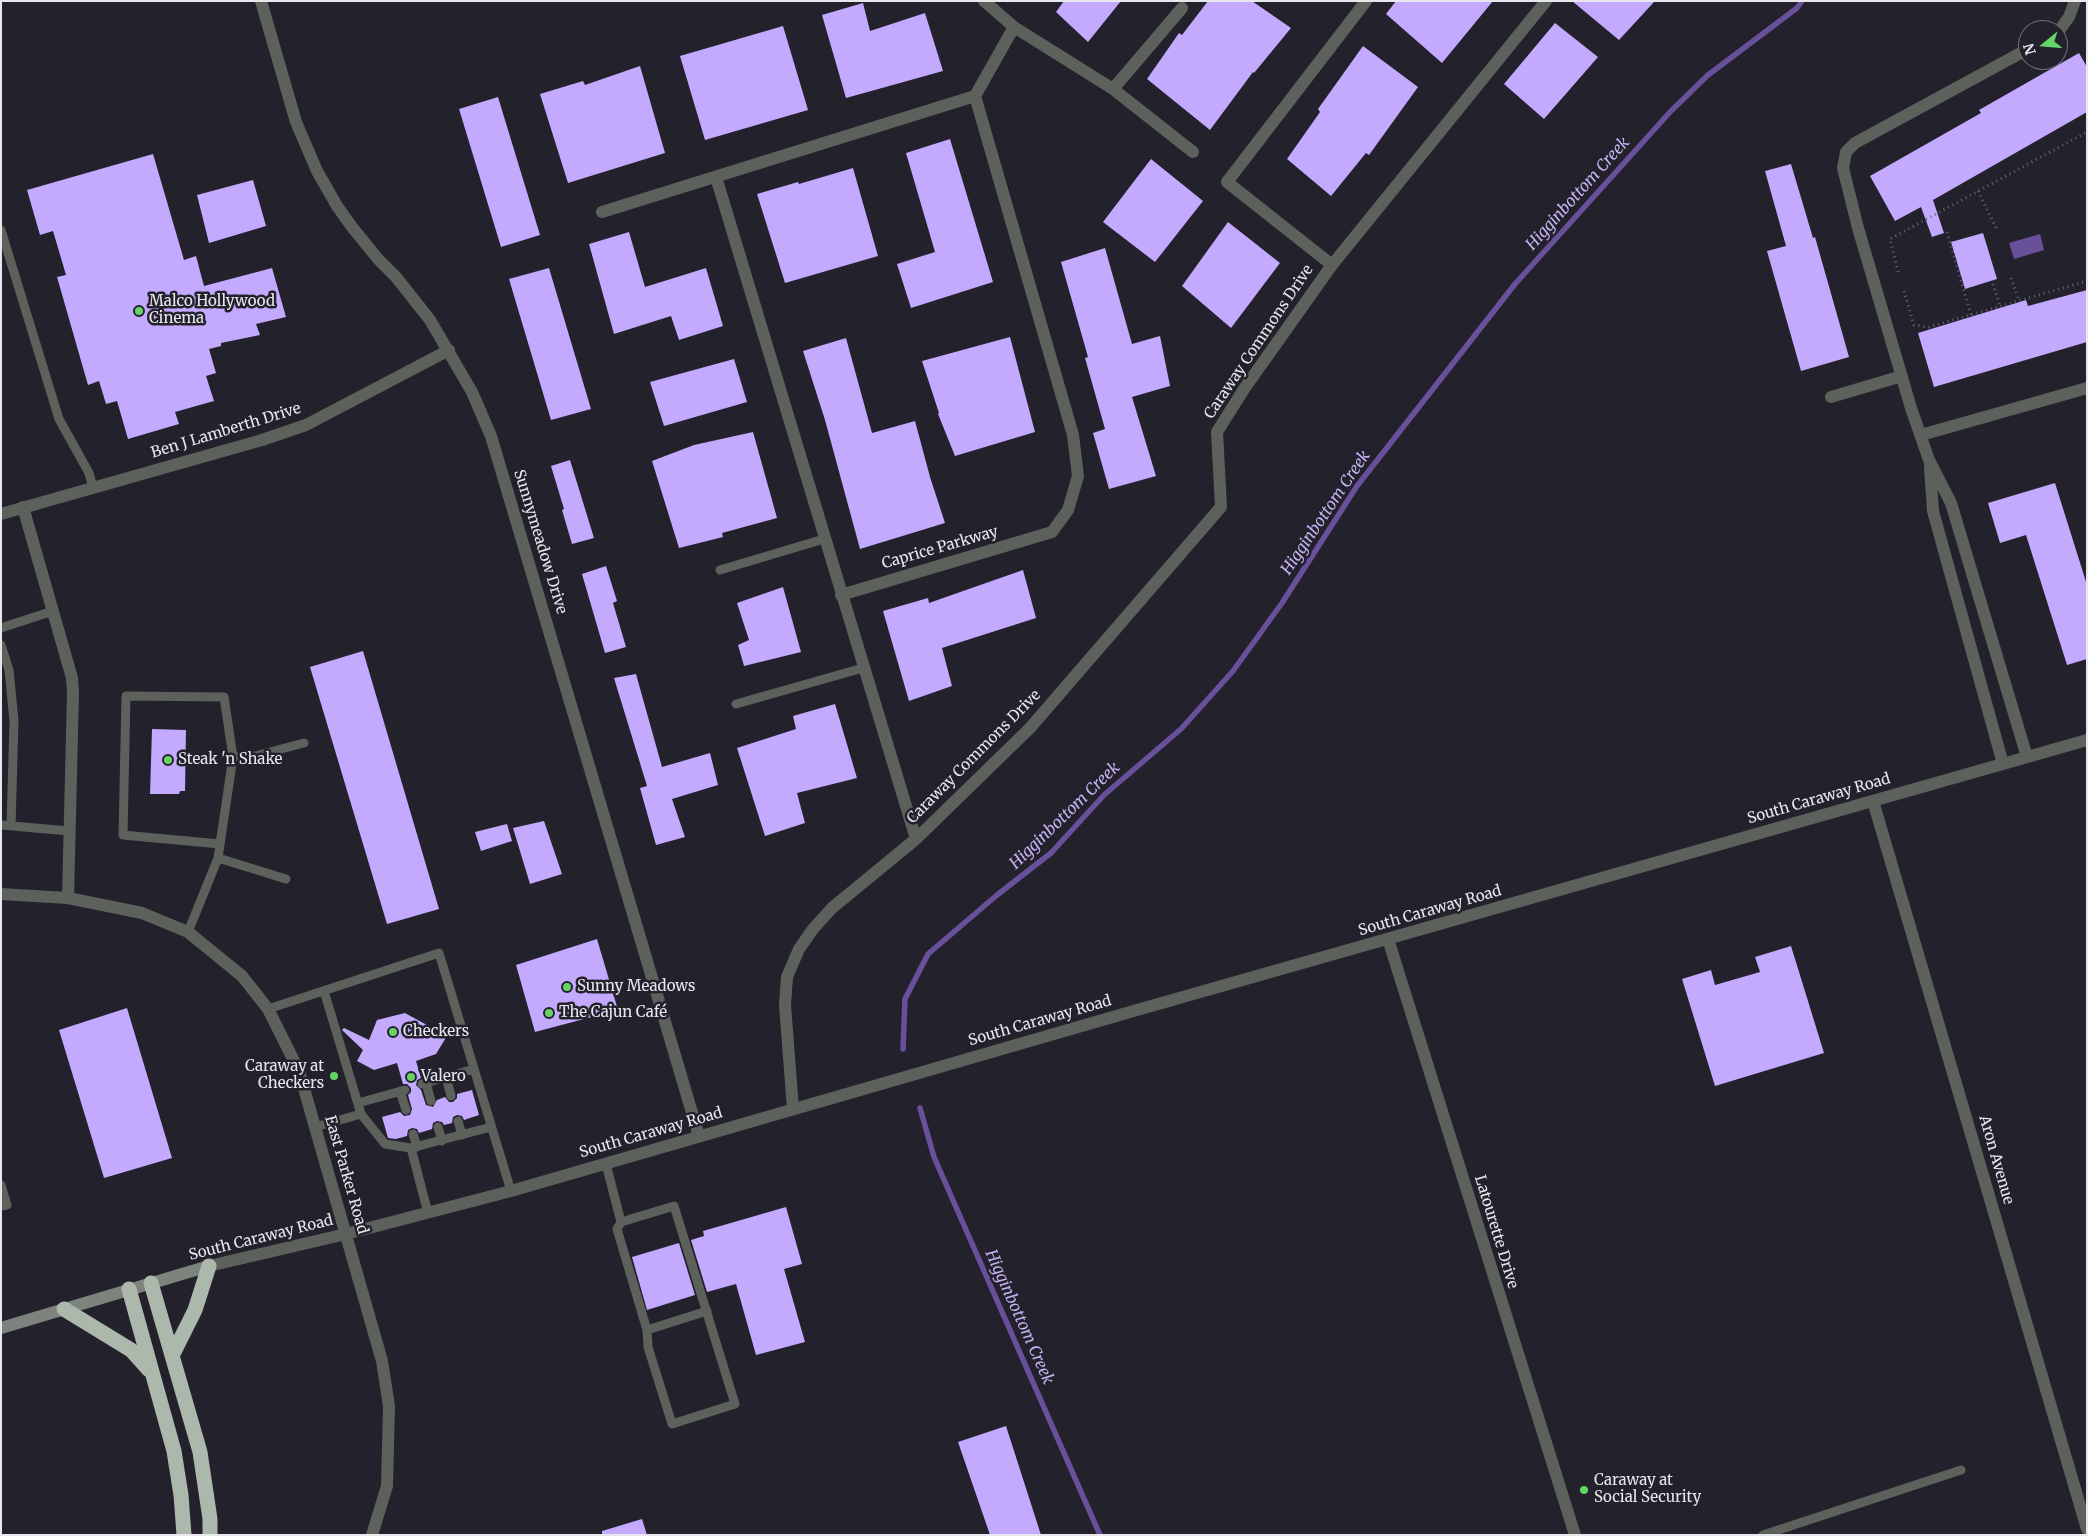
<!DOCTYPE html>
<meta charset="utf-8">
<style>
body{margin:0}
#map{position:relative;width:2088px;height:1536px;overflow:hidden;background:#23212c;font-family:Merriweather,serif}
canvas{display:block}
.frame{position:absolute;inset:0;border:2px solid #e8e7ee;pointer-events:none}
.north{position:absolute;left:2018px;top:20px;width:50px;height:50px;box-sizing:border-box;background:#23212c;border:1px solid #72707a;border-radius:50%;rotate:253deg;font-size:14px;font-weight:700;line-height:20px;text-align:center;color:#e8e7ee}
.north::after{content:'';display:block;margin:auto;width:18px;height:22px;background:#65d467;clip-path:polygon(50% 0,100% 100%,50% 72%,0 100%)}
</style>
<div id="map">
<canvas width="2088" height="1536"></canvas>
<div class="frame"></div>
<div class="north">N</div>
</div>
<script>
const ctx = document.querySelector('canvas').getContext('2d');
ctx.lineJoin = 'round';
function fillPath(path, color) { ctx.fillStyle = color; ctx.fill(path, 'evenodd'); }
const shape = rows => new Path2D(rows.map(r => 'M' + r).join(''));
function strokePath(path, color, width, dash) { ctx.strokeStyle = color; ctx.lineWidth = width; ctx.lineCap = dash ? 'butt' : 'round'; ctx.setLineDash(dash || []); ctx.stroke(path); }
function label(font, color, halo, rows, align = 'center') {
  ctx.font = font + ' Merriweather,serif'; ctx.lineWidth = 5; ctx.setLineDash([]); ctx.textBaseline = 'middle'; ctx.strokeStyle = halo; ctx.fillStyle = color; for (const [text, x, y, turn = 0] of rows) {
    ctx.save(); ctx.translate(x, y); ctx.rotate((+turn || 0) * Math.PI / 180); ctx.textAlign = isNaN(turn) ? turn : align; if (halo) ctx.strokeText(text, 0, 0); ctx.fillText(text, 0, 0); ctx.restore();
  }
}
const water = shape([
 [2040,234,2044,250,2014,259,2009,243]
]);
const stream = shape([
 [903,1049,905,999,928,954,997,895,1051,853,1104,795,1181,729,1233,671,1282,603,1357,486,1515,284,1671,111,1708,75,1797,8,1802,1],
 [920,1108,934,1157,1100,1535]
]);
const building = shape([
 [1064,1,1121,1,1088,42,1056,12],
 [1208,1,1252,1,1291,28,1254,73,1253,72,1210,130,1147,79,1179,33,1182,35],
 [1396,1,1493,1,1442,63,1386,14],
 [1572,1,1655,1,1619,40],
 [863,3,870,31,925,13,943,71,846,98,822,15],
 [1555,23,1598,57,1544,119,1504,84],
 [783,26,808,110,705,140,680,56],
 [1363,46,1418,87,1369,155,1366,153,1331,196,1287,159,1320,112,1318,109],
 [2079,53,2087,67,2087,112,1933,200,1944,233,1932,237,1921,207,1895,221,1870,176,1981,113,1979,110],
 [640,66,665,153,568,183,540,94,583,81,585,85],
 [498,97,540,235,501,247,459,109],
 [950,139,993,282,911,308,897,264,935,252,906,153],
 [153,154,184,260,196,256,204,286,272,268,286,317,256,324,260,335,221,343,221,346,209,349,216,373,206,376,214,401,175,412,179,424,128,439,117,401,106,404,99,381,88,385,57,277,66,275,53,231,40,235,27,190],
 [1151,159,1203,201,1155,262,1103,222],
 [1791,164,1813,238,1815,237,1849,357,1801,371,1767,251,1786,246,1765,171],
 [853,168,878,256,785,283,757,194,798,182,799,184],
 [253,180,266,226,209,243,197,195],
 [1228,222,1280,263,1231,328,1182,286],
 [629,232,645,287,706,268,723,326,679,340,671,316,614,334,589,244],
 [1983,233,1997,279,1965,289,1951,242],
 [1105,248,1132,344,1160,336,1170,386,1132,397,1156,476,1109,489,1093,433,1105,429,1085,358,1088,357,1061,262],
 [549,268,591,409,551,420,509,279],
 [2087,290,2087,342,1934,387,1918,333,2026,300,2028,306],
 [1010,337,1035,432,955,456,938,414,939,413,922,361],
 [846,338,872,433,915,421,930,477,945,523,860,549,825,420,803,351],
 [734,359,747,402,664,426,650,382],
 [753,432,777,518,722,533,723,537,679,548,652,461,694,445],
 [570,460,594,538,572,544,562,510,564,509,551,466],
 [2055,483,2087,585,2087,659,2067,665,2026,535,2000,543,1988,503],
 [606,566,617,601,613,603,626,647,605,653,582,574],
 [1023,570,1036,618,942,648,952,686,909,701,883,611,928,598,929,603],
 [783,587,801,652,744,666,738,645,749,640,737,603],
 [363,651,439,909,387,924,310,667],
 [636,674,662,767,710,753,718,785,672,799,685,837,656,845,640,788,647,786,614,678],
 [835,704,857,778,797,793,805,823,765,836,737,748,796,729,793,716],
 [152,729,186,730,185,791,180,791,179,794,150,794],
 [544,821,562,874,530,884,513,828],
 [507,824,512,841,481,851,475,832],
 [597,939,618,1010,535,1032,516,965],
 [1791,946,1824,1053,1715,1086,1682,979,1711,970,1715,985,1760,972,1755,957],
 [127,1008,172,1158,104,1178,59,1030],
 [405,1013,447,1036,436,1054,416,1061,421,1078,417,1080,416,1085,421,1090,426,1105,433,1107,437,1100,445,1097,449,1102,453,1102,457,1098,457,1094,472,1090,479,1115,464,1120,462,1116,457,1115,453,1117,452,1123,444,1125,442,1122,437,1121,433,1123,432,1129,419,1133,417,1129,412,1128,408,1130,407,1136,396,1139,388,1138,382,1117,400,1112,404,1116,410,1115,412,1109,408,1095,411,1092,411,1088,407,1084,403,1084,397,1063,374,1070,357,1061,363,1050,342,1030,344,1028,369,1040,377,1020],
 [786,1207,802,1264,784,1269,805,1342,756,1355,736,1284,707,1292,691,1240,704,1236,703,1231],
 [679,1243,695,1295,647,1310,632,1257],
 [1006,1426,1041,1535,990,1535,958,1442],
 [642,1519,647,1535,602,1535,602,1531]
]);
const path = shape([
 [1978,191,1997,230],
 [1947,232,1971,315],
 [1898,272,1890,239,2087,132],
 [2011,278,2019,301],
 [1993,284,2000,306],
 [1904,291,1914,325,1929,327,2087,281]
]);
const service = shape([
 [1,230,59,419,89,473,93,488],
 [720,570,824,539],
 [1,628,53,611],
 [1,645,9,670,14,721,11,826],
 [736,704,863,668],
 [233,757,255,756,304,743],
 [1,825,69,831],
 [218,858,286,879],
 [188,932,218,858,233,757,224,697,126,696,123,835,220,844],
 [324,991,361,1114,385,1144,411,1148],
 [268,1009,439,953,511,1191],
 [446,1077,451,1096],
 [426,1083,431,1101],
 [422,1084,474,1069],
 [400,1091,406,1110],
 [358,1103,405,1090],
 [458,1121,462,1135],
 [315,1127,361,1114],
 [438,1127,442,1141],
 [413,1134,417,1147],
 [606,1164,621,1222,674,1206,735,1404,672,1424,648,1347,647,1330,617,1229,621,1222],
 [1,1185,7,1205,1,1206],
 [428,1213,411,1148,491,1127],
 [647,1330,707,1311],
 [1763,1535,1961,1470]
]);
const minor = shape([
 [261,1,296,122,317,171,337,206,352,227,378,259,396,277,430,320,472,392,491,436,699,1136],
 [984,1,1014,27,1113,89,1193,152],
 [2058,32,2069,17,2075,1],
 [1113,89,1182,8],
 [716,177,916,839],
 [602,212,975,96],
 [1332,265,1227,182,1366,1],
 [1831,397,1902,376],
 [1921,435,2087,388],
 [1930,467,1933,511,2003,764],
 [23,507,72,678,73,693,68,898],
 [1,514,262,440,306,425,449,350],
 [841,595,1052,532,1068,510,1078,476,1073,435,975,96,1014,27],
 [2027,757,1951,503,1929,460,1911,408,1858,228,1843,168,1846,152,1855,143,2028,49],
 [1873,801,2087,1529],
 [793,1109,785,1005,787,977,799,949,813,929,832,908,916,839,1030,728,1221,507,1217,432,1244,389,1332,265,1546,1]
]);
const tertiary = shape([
 [1,894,68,898,142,913,188,932,242,976,268,1009,299,1071,382,1361,389,1406,387,1486,372,1535],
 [1388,939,1575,1535],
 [209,1266,346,1234,511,1191,1130,1012,2087,740]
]);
const secondary = shape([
 [1,1328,209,1266]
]);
const motorway = shape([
 [151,1283,200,1452,210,1519,210,1535],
 [129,1289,174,1451,181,1495,184,1535],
 [64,1309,131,1350,149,1370],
 [173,1354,195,1310,209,1266]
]);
const markers = [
 [139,311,5,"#65d467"],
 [168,760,5,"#65d467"],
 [567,987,5,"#65d467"],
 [549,1013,5,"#65d467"],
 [393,1032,5,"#65d467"],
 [334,1076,5,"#65d467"],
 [411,1077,5,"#65d467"],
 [1584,1490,5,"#65d467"]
];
const poiNames = [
 ["Malco Hollywood",149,302],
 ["Cinema",149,319],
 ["Steak 'n Shake",178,760],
 ["Sunny Meadows",577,987],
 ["The Cajun Café",559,1013],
 ["Checkers",403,1032],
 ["Caraway at",324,1067,"right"],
 ["Checkers",324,1084,"right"],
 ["Valero",421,1077],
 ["Caraway at",1594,1481],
 ["Social Security",1594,1498]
];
const streetNames = [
 ["Caraway Commons Drive",1259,342,-56],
 ["Ben J Lamberth Drive",226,431,-17],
 ["Sunnymeadow Drive",540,542,73],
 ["Caprice Parkway",940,548,-16],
 ["Caraway Commons Drive",974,757,-45],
 ["South Caraway Road",1819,799,-16],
 ["South Caraway Road",1430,911,-16],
 ["South Caraway Road",1040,1021,-16],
 ["South Caraway Road",651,1133,-16],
 ["Aron Avenue",1996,1160,74],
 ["East Parker Road",346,1175,74],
 ["Latourette Drive",1496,1232,73],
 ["South Caraway Road",261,1238,-14]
];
const waterNames = [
 ["Higginbottom Creek",1578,194,-48],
 ["Higginbottom Creek",1326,513,-56],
 ["Higginbottom Creek",1065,816,-44],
 ["Higginbottom Creek",1019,1317,66]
];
fillPath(water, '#69509b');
strokePath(stream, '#69509b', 5.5);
fillPath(building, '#c3aafe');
strokePath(path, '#686770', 3, [1, 4]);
strokePath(service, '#5c615c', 9);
strokePath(minor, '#5c615c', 12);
strokePath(tertiary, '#5c615c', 12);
strokePath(secondary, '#7d847d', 12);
strokePath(motorway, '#adb8ac', 15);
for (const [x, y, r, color] of markers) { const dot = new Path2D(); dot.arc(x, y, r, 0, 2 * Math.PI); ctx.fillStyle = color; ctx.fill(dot); strokePath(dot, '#23212c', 2); }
label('15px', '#e8e7ee', '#23212c', poiNames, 'left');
label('15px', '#e8e7ee', '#23212c', streetNames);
label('italic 16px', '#c4b2f1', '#23212c', waterNames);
</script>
